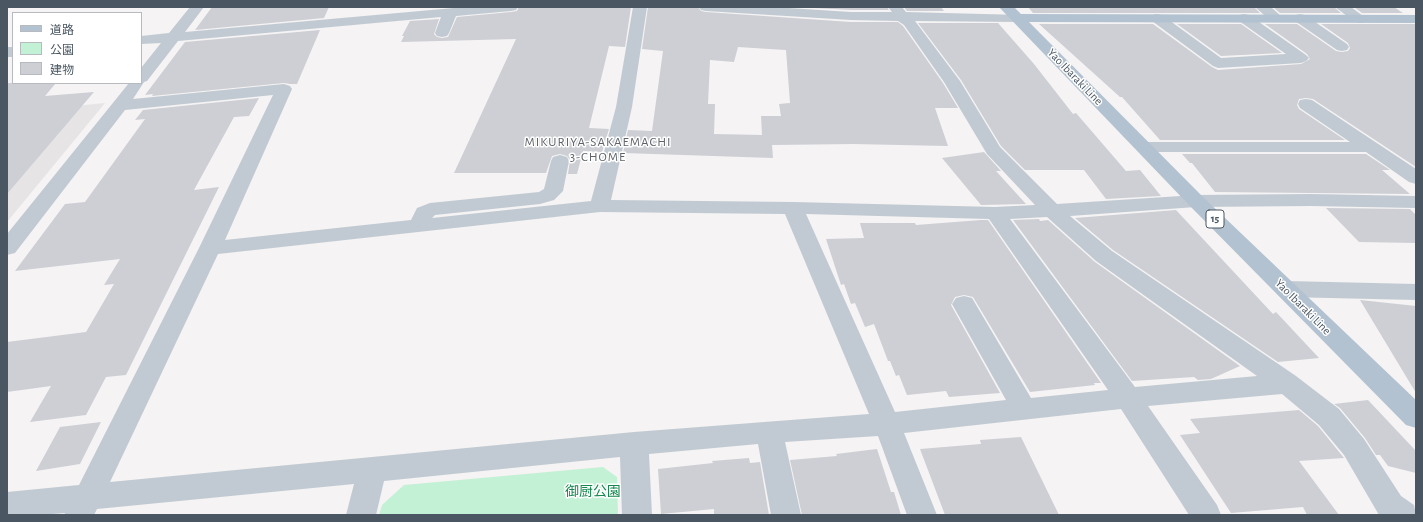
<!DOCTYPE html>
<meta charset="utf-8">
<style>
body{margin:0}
#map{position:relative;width:1423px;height:522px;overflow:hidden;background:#f5f3f3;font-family:"Alegreya Sans","Noto Sans JP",sans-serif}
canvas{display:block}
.frame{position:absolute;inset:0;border:8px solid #4a5661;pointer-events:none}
.legend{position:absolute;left:12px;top:12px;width:130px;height:72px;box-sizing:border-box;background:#fff;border:1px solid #b7bbc0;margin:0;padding:5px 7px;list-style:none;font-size:12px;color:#4a5661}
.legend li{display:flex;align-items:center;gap:8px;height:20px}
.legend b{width:20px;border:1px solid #b7bbc0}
</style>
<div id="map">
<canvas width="1423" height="522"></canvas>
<div class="frame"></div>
<ul class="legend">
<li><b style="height:5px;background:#b3c2d1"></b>道路</li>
<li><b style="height:11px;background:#c3f1d5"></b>公園</li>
<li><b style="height:11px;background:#cdcfd5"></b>建物</li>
</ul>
</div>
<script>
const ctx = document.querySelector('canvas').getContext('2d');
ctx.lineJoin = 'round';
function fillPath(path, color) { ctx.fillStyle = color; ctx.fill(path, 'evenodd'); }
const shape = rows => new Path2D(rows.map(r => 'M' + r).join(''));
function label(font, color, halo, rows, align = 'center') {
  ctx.font = font + ' "Alegreya Sans","Noto Sans JP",sans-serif'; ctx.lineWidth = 3; ctx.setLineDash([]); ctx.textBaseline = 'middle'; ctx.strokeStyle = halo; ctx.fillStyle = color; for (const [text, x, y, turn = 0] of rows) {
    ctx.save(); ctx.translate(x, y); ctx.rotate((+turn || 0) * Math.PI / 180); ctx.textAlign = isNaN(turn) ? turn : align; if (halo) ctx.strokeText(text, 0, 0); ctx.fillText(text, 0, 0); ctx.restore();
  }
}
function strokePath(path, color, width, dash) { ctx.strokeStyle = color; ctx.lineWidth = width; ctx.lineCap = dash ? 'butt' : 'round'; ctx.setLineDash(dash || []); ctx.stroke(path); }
const education = shape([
 [105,103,7,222,7,113]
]);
const green = shape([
 [603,467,617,477,618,515,379,515,382,505,404,485]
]);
const building = shape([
 [212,7,329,7,324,18,195,30],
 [519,7,631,7,625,47,609,46,589,128,609,129,602,152,583,151,577,174,568,174,570,160,567,156,560,154,552,156,546,173,454,173,516,39,401,42,404,36,402,36,410,21,439,19,434,34,437,37,442,38,448,37,457,17,511,12,517,11],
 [648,7,698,7,701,11,706,12,851,22,898,22,903,26,943,83,958,108,935,108,948,146,853,144,772,145,773,158,623,153,628,130,652,131,663,51,642,49],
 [738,47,786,50,790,103,779,104,781,116,761,116,762,135,714,134,715,104,708,104,710,60,734,62],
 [796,7,887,7,889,10,851,10],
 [904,7,941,7,944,11,907,11],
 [1028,7,1254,7,1260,13,1033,13],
 [1273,7,1334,7,1341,13,1280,13],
 [1354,7,1394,7,1403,13,1362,13],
 [918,23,998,23,1034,64,1073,114,1076,113,1126,171,1140,170,1161,196,1106,199,1084,170,1025,170,1001,146,961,80],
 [1039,24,1153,24,1212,67,1218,70,1301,64,1310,59,1307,54,1265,24,1297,24,1336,51,1342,52,1348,51,1350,48,1348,43,1321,24,1416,24,1416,167,1313,99,1306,98,1299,99,1297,105,1299,109,1345,140,1160,140,1122,97,1120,97],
 [1177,24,1241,24,1282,53,1221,56],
 [320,30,297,84,290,84,284,83,152,96,153,94,145,95,185,42],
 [7,83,56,83,45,96,94,92,7,194],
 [259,98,249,116,234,117,194,190,219,187,126,375,106,377,86,415,30,422,51,386,7,392,7,342,86,332,114,284,104,285,120,259,15,271,65,204,85,202,145,119,135,120,143,110],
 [984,152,1001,171,996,171,1026,204,981,205,942,158],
 [1182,154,1366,154,1390,170,1382,170,1410,194,1215,192,1192,163,1190,163],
 [1326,208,1410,209,1416,215,1416,243,1359,242],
 [1176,210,1273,314,1276,312,1319,358,1278,362,1113,250,1075,218],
 [1039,219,1040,221,1048,220,1095,262,1240,366,1211,379,1198,380,1194,377,1132,381,1013,220],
 [981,220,988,220,1101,383,1094,383,1095,385,1030,392,973,297,964,295,955,297,951,305,1000,393,949,397,946,391,907,395,899,375,896,376,890,361,888,361,874,324,865,327,855,303,851,304,844,284,841,285,826,239,864,238,860,223,915,223,916,225],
 [1360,300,1416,306,1416,393],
 [1368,400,1416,451,1416,473,1388,466,1380,455,1376,455,1365,438,1340,408,1334,404],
 [1299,410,1318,426,1344,458,1299,461,1339,515,1307,515,1303,507,1231,513,1180,435,1200,433,1190,419],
 [101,422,80,464,36,471,60,427],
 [1021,437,1059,515,945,515,920,449,981,444,980,440],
 [877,449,891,492,894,492,901,515,802,515,790,460,837,456,836,454],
 [749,458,750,463,760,462,769,515,714,515,714,509,661,514,658,469,713,463,712,461]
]);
const minor = shape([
 [190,7,204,7,185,32,465,7,518,7,516,10,511,11,456,16,449,33,447,36,442,37,437,36,435,33,441,17,178,41,147,81,144,82,133,99,284,84,290,86,292,89,225,240,411,220,417,208,430,203,539,192,544,189,551,161,553,157,560,155,567,157,569,161,563,191,554,200,540,204,435,215,432,218,591,201,616,107,633,7,647,7,632,107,611,200,793,202,995,207,1035,205,987,154,944,82,904,25,898,21,851,20,706,11,701,10,699,7,773,7,851,12,892,12,888,7,902,7,906,12,1022,15,1024,18,1022,21,1017,22,915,21,960,81,1000,147,1057,204,1196,195,1311,194,1416,196,1416,208,1311,206,1196,207,1070,216,1112,251,1296,376,1339,409,1364,439,1401,496,1414,505,1416,515,1379,515,1344,455,1319,425,1282,394,1148,406,1217,505,1221,515,1189,515,1121,409,904,433,937,515,907,515,878,436,785,442,801,515,771,515,758,444,649,454,652,515,622,515,620,457,384,481,376,515,346,515,354,484,97,509,94,515,64,515,65,513,41,515,7,515,7,492,79,485,199,248,273,95,125,110,15,253,7,255,7,234,129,83,141,83,141,68,161,43,141,44,141,36,169,33,190,7],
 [600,212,785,214,869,414,634,432,110,482,218,254,600,212],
 [806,214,989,219,1108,390,1031,398,972,298,964,296,956,298,952,304,1006,400,895,412,806,214],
 [1047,217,1096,261,1257,376,1135,387,1010,219,1047,217],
 [1255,7,1271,7,1283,18,1281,21,1276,22,1271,21,1255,7],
 [1335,7,1351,7,1367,19,1365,22,1360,23,1355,22,1335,7],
 [1157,14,1162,15,1221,58,1286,54,1239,21,1237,18,1239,15,1244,14,1249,15,1306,55,1309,58,1306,61,1301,63,1218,68,1213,66,1152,21,1150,18,1152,15,1157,14],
 [1300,14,1305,15,1347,44,1349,47,1347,50,1342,51,1337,50,1295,21,1293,18,1295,15,1300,14],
 [7,47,13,47,13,57,7,57,7,47],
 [1306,99,1312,100,1416,169,1416,184,1409,182,1366,152,1144,152,1138,151,1135,147,1138,143,1144,142,1350,142,1300,108,1298,104,1300,100,1306,99],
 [1286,281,1416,284,1416,300,1286,297,1278,295,1275,289,1278,283,1286,281]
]);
const major = shape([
 [999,7,1014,7,1021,14,1416,15,1416,23,1029,22,1203,197,1416,400,1416,428,1406,425,1189,205,999,7]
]);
const shields = [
 [1215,219,18]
];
const shieldNames = [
 ["15",1215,219]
];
const streetNames = [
 ["Yao Ibaraki Line",1075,77,46],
 ["Yao Ibaraki Line",1303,307,45]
];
const neighbourhoodNames = [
 ["MIKURIYA-SAKAEMACHI",598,142],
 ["3-CHOME",598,157]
];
const nearParknames = [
 ["御厨公園",593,492]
];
fillPath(education, '#e6e4e5');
fillPath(green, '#c3f1d5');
fillPath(building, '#cdcfd5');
fillPath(minor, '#c1cad2');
fillPath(major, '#b3c2d1');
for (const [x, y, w] of shields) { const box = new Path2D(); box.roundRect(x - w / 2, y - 9, w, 18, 3); ctx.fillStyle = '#fff'; ctx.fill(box); strokePath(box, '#4a5661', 1); }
label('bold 11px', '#4a5661', null, shieldNames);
label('12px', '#4a5661', '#fff', streetNames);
ctx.letterSpacing = '1px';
label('13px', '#5f6368', '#fff', neighbourhoodNames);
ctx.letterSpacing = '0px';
label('14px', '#17864f', '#fff', nearParknames);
</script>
